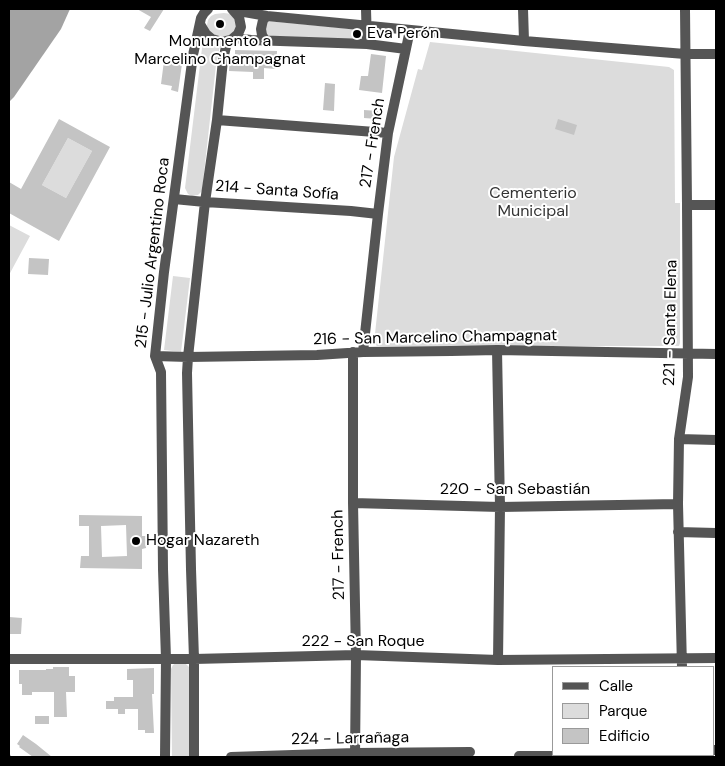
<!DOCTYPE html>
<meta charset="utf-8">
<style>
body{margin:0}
#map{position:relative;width:725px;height:766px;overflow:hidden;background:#fff;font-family:"DM Sans",sans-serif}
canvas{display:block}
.frame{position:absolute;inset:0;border:10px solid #000;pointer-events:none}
.legend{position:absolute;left:552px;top:666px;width:162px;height:90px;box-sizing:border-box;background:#fff;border:1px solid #999;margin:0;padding:6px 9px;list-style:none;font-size:15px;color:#000}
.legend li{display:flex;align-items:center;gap:10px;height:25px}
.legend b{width:25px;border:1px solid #999}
</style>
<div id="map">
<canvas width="725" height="766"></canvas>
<div class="frame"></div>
<ul class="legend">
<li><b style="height:6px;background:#555"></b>Calle</li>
<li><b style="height:14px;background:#dcdcdc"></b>Parque</li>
<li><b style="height:14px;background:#c4c4c4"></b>Edificio</li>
</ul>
</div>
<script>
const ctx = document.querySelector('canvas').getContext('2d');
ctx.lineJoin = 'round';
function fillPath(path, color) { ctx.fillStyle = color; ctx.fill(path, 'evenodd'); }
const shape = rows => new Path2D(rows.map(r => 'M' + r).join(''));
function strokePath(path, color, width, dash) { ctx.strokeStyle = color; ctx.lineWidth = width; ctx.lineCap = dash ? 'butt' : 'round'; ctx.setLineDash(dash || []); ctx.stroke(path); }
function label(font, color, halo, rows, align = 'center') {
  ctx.font = font + ' "DM Sans",sans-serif'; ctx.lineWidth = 4; ctx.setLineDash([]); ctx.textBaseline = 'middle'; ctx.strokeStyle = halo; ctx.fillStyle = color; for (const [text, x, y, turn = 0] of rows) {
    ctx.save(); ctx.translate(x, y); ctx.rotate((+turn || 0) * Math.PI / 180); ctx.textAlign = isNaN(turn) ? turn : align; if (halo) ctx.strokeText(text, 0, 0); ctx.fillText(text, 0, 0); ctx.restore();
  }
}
const green = shape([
 [224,13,232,14,238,21,236,32,228,36,217,36,211,34,208,30,207,25,208,20,211,16,215,14],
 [267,21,362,30,362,38,359,40,268,36,266,35,265,23],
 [203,40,211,44,220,46,216,65,202,191,198,195,192,196,188,194,185,188],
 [430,42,669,67,674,70,675,203,680,203,680,343,679,346,377,346,374,343,394,157,418,69,422,70],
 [68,138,92,151,66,198,42,185],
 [9,225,30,236,9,275],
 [173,276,190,278,181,352,164,350],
 [176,663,186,664,189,667,191,757,172,757,171,669,173,665]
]);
const water = shape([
 [9,9,70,9,61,29,14,97,9,102]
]);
const stream = shape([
 [9,755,10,757]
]);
const building = shape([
 [137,9,164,9,150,31,144,28,151,17],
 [235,50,277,51,276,69,264,68,264,79,253,79,253,72,229,71,230,59,235,60],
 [371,54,386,56,382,93,359,90,361,76,368,76],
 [164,61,182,64,178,92,171,90,172,86,161,84],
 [325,83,335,84,334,111,323,110],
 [364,110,378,111,377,119,364,118],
 [59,119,110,147,59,241,9,213,9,182,21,189],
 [68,138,92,151,66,198,42,185],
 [558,119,577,125,574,135,555,129],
 [29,258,49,259,48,275,28,274],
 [79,515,142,516,142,536,146,536,146,548,142,549,142,569,80,568,81,556,89,556,89,526,79,526],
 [126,525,127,556,102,557,101,526],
 [9,617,22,618,21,634,9,634],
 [53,667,69,667,69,676,75,676,75,692,66,692,67,717,54,717,54,692,32,692,32,695,22,695,22,684,19,684,19,670,46,670,46,669,53,669],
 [154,668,154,694,152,694,154,733,145,733,145,730,138,730,138,709,125,709,125,714,118,714,118,709,106,709,106,701,114,701,114,697,133,697,133,680,127,680,127,669],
 [35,716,49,716,49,724,35,724],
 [23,735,36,744,52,757,33,757,19,747,20,746,17,744]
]);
const minor = shape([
 [366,9,367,44],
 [523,9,524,41],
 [233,10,267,16,524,41,685,54,716,54],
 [200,24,206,34,212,39,222,42,231,40,238,34,241,27,239,17,232,9],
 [234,38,251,40,367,44,406,49],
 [265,40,262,35,261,29,263,20,267,16],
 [217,120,388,133],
 [174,199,205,202,351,211,378,214],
 [687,205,716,205],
 [497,350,500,507,498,660],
 [353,352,353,503,356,655,355,757],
 [363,352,378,214,388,133,410,30],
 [155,356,188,357,317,355,363,352,451,351,497,350,716,354],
 [679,439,716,440],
 [353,503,500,507,678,504],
 [678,532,716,533],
 [9,659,194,659,356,655,498,660,716,658],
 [682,667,678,504,679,439,688,377,687,205,685,9],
 [714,750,716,750],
 [519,756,669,756,676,755],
 [165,757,166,659,163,569,161,372,155,356,164,272,193,55,201,18,204,13,208,9],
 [194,757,194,659,191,569,187,373,188,357,205,202,217,120,223,60,227,42],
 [231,757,355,753,470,752]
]);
const markers = [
 [220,24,5,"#000"],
 [357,34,5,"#000"],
 [136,541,5,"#000"]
];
const poiNames = [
 ["Eva Perón",367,34],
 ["Monumento a",220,42,"center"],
 ["Marcelino Champagnat",220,60,"center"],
 ["Hogar Nazareth",146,541]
];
const streetNames = [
 ["217 - French",373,143,-81],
 ["214 - Santa Sofía",277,191,4],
 ["215 - Julio Argentino Roca",153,253,-83],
 ["221 - Santa Elena",671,323,-89],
 ["216 - San Marcelino Champagnat",435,338,-1],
 ["220 - San Sebastián",515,490],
 ["217 - French",339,555,-91],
 ["222 - San Roque",363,642],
 ["224 - Larrañaga",350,739,-1]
];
const parkNames = [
 ["Cementerio",533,194],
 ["Municipal",533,212]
];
fillPath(green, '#dcdcdc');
fillPath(water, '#a3a3a3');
strokePath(stream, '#a3a3a3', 2.5);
fillPath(building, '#c4c4c4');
strokePath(minor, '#555', 10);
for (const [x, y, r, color] of markers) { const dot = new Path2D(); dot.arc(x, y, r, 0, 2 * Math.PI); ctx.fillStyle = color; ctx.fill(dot); strokePath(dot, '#fff', 2); }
label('16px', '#000', '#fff', poiNames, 'left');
label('16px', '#000', '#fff', streetNames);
label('16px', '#333', '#fff', parkNames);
</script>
